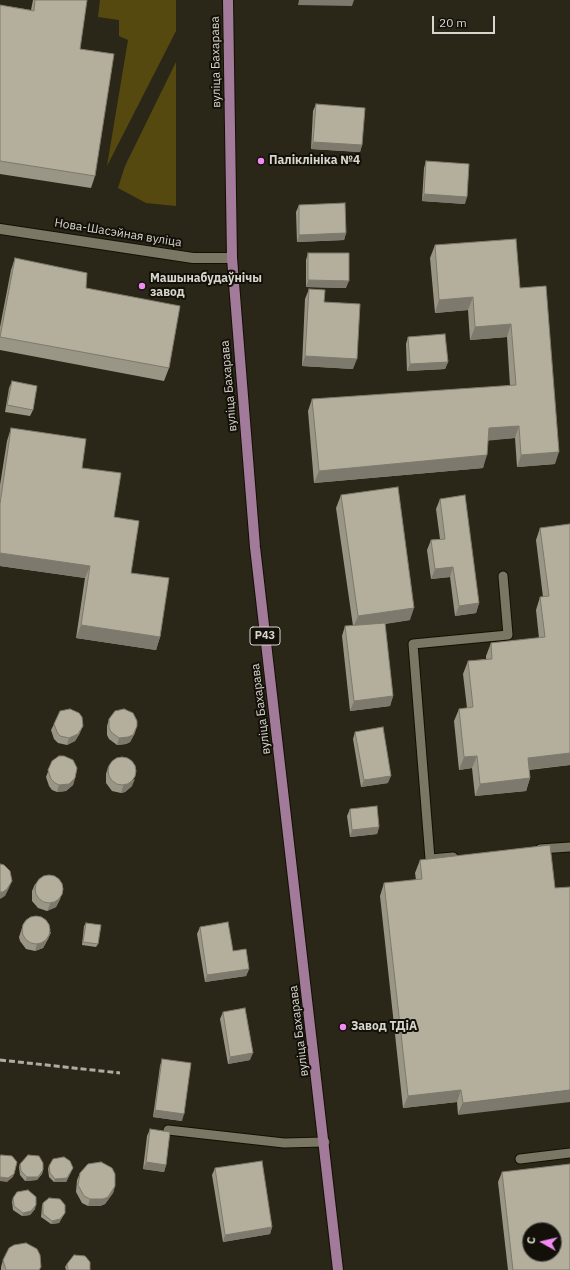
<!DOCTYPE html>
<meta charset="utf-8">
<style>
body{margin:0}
#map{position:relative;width:570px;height:1270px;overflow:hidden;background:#2b2718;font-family:"IBM Plex Sans",sans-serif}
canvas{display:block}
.north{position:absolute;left:522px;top:1222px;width:40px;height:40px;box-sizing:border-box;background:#121009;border:1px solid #615f57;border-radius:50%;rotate:278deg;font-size:11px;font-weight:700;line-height:16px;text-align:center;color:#d8d6cc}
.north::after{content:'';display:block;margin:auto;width:14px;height:18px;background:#f28af3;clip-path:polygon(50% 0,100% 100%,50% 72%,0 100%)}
.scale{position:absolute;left:432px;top:16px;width:63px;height:18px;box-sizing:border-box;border:2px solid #d8d6cc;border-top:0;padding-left:5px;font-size:12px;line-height:14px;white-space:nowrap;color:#d8d6cc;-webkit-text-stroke:3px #121009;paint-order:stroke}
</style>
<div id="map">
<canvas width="570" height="1270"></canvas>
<div class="north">С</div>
<div class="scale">20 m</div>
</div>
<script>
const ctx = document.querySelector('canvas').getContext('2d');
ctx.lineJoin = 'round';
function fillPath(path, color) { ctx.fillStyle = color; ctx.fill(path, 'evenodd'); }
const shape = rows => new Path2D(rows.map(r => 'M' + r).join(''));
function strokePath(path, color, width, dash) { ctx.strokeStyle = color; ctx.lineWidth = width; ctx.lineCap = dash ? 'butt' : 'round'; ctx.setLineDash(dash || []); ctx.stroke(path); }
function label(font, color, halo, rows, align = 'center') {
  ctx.font = font + ' "IBM Plex Sans",sans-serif'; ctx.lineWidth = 4; ctx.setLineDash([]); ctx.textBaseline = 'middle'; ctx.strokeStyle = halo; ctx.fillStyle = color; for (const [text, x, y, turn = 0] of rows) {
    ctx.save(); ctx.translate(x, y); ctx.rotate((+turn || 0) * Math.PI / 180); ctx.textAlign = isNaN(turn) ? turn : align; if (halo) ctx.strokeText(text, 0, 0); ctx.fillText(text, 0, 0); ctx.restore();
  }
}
const green = shape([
 [100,0,176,0,176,31,107,166,128,40,119,36,119,20,98,17],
 [176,62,176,206,146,203,118,188,125,166]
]);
const service = shape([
 [540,849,570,847],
 [453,857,430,859,413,644,508,635,503,576],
 [168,1130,284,1143,325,1142],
 [520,1159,570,1153]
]);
const minor = shape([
 [0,229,193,258,232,258]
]);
const primary = shape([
 [228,0,232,258,255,547,338,1270]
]);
const rail = shape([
 [0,1060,120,1073]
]);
const wall = shape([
 [33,0,87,0,80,49,95,176,91,188,0,174,0,5,31,10],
 [316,104,362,145,360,152,311,149,313,111],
 [426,161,465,204,422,201,424,168],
 [299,205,346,233,344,240,297,242,296,212],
 [435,245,520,288,555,464,517,467,515,438,488,440,483,468,314,483,308,411,312,399,510,386,507,337,470,340,468,310,435,313,430,258],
 [308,253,346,288,306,287,306,260],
 [15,258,86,288,169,368,164,381,0,350,0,327,11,270],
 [309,289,324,302,353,369,302,366,305,299],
 [408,337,448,362,445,369,407,371,406,344],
 [12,381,33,410,30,416,5,412,9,388],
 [11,428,82,468,114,517,131,573,160,637,156,650,76,638,85,578,0,566,0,485,7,441],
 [341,495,410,620,385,624,393,696,390,706,350,711,342,636,345,626,353,626,336,508],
 [440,499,479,603,476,613,455,616,450,577,431,579,427,550,431,540,440,539,436,509],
 [570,524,570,765,529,770,530,778,526,791,475,796,472,768,459,770,454,721,459,709,467,708,463,674,468,661,486,659,486,656,491,643,539,638,536,610,540,597,543,597,536,540,540,528],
 [109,719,135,733,130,742,126,744,117,745,109,739,107,735,107,726],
 [54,724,80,733,75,741,67,745,58,743,54,739,51,730],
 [355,732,388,783,361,787,353,739],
 [52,761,75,778,73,785,66,791,57,792,52,790,49,786,46,777],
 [108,767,132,786,125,792,121,793,112,791,106,783,106,774],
 [350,809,379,827,377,834,350,837,347,816],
 [420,860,555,888,458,1115,457,1102,403,1108,380,896,384,883,416,880,415,873],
 [35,884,60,899,56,907,47,911,38,908,32,901,32,891],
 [86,923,98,944,96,947,82,945,84,926],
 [200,927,233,951,249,969,246,976,205,982,197,934],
 [22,928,51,932,48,939,43,948,35,951,26,949,20,941,19,937],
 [223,1012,250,1060,228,1064,220,1019],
 [162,1059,182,1121,153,1117,160,1066],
 [150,1129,166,1165,164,1172,143,1169,147,1136],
 [20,1164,43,1170,42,1174,37,1180,25,1181,20,1175,19,1167],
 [49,1166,71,1172,66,1182,54,1182,49,1177,48,1169],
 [215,1168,272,1227,270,1234,223,1242,212,1175],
 [502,1172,570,1270,508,1270,498,1182],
 [80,1173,115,1186,113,1193,105,1204,100,1206,88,1206,82,1203,76,1192,77,1180],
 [13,1198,35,1209,30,1215,22,1216,13,1210,12,1202],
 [43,1203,65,1213,63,1216,59,1223,51,1224,41,1217,42,1206],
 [3,1260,40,1270,1,1270,1,1267],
 [67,1264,90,1270,66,1270,65,1267]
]);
const shadedWall = shape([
 [299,0,354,0,352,6,298,5],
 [313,142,362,145,360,152,311,149],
 [424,194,467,197,465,204,422,201],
 [346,233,344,240,297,242,299,235],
 [308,280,349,281,346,288,306,287],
 [473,297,468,310,435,313,439,300],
 [511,324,507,337,470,340,475,327],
 [305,356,357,359,353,369,302,366],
 [448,362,445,369,407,371,410,364],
 [519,426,515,438,485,441,489,428],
 [559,452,555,464,517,467,521,455],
 [487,455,483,468,314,483,319,471],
 [0,553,90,566,85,578,0,566],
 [453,567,450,577,431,579,435,569],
 [479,603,476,613,455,616,459,606],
 [414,608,410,620,353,628,358,616],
 [81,625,160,637,156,650,76,638],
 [393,696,390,706,350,711,354,701],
 [83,726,80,733,75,741,67,745,69,738],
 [137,726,135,733,130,742,126,744,117,745,119,738],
 [570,753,570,765,524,770,528,758],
 [477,756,472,768,459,770,464,757],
 [391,776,388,783,361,787,364,780],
 [75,778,73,785,66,791,57,792,59,785],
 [530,778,526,791,475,796,480,784],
 [135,779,132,786,125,792,121,793,123,786],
 [379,827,377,834,350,837,352,830],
 [12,881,9,888,5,896,0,899,0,892],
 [63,892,60,899,56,907,47,911,50,904],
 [51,932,48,939,43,948,35,951,37,944],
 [249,969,246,976,205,982,207,975],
 [253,1053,250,1060,228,1064,230,1057],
 [461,1090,457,1102,403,1108,408,1096],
 [570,1090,570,1102,458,1115,463,1103],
 [155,1110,184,1114,182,1121,153,1117],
 [146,1162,166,1165,164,1172,143,1169],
 [73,1168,66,1182,54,1182,55,1179],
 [43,1170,42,1174,37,1180,25,1181,27,1177],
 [14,1174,13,1177,7,1182,0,1181,0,1177],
 [115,1186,113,1193,105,1204,100,1206,88,1206,90,1199],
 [36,1205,35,1209,30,1215,22,1216,23,1213],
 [65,1213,63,1216,59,1223,51,1224,52,1221],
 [272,1227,270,1234,223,1242,225,1235]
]);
const building = shape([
 [35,0,87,0,80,49,114,54,95,176,0,161,0,5,34,11,35,0],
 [316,104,365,108,362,145,313,142,316,104],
 [426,161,469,164,467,197,424,194,426,161],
 [345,203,346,233,299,235,299,205,345,203],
 [516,239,520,288,546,286,559,452,521,455,519,426,489,428,487,455,319,471,312,399,516,385,511,324,475,327,473,297,439,300,435,245,516,239],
 [308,253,349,253,349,281,308,280,308,253],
 [15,258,87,273,86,288,180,306,169,368,0,337,15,258],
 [309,289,325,290,324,302,360,304,357,359,305,356,309,289],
 [445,334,448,362,410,364,408,337,445,334],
 [12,381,37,386,33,410,7,405,12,381],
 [11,428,86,439,82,468,121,473,114,517,139,521,131,573,169,578,160,637,81,625,90,566,0,553,0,504,11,428],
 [398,487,414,608,358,616,341,495,398,487],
 [465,495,479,603,459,606,453,567,435,569,431,540,445,539,440,499,465,495],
 [570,524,570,753,528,758,530,778,480,784,477,756,464,757,459,709,473,707,468,661,492,659,491,643,545,637,540,597,549,596,540,528,570,524],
 [385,623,393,696,354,701,345,626,385,623],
 [70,709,79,713,82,717,83,726,78,734,69,738,60,736,57,732,54,724,60,711,70,709],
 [124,709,133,713,137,721,137,726,133,735,128,737,119,738,111,732,109,728,109,719,115,711,124,709],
 [383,727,391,776,364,780,355,732,383,727],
 [59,756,64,756,73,760,77,768,75,778,69,784,59,785,55,783,51,779,48,770,52,761,59,756],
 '108 771a14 14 0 1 1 28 0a14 14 0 1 1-28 0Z',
 [377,806,379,827,352,830,350,809,377,806],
 [550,845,555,888,570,887,570,1090,463,1103,461,1090,408,1096,384,883,422,879,420,860,550,845],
 [0,864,4,865,10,871,12,881,7,889,3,892,0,892,0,864],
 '35 889a14 14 0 1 1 28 0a14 14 0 1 1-28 0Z',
 '22 930a14 14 0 1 1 28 0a14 14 0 1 1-28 0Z',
 [228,922,233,951,246,949,249,969,207,975,200,927,228,922],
 [86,923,101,925,98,944,83,942,86,923],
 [245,1008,253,1053,230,1057,223,1012,245,1008],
 [162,1059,191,1063,184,1114,155,1110,162,1059],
 [150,1129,170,1132,166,1165,146,1162,150,1129],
 [1,1155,12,1156,17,1162,14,1174,8,1178,0,1177,0,1156,1,1155],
 [28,1155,39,1156,43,1163,43,1170,38,1177,27,1177,21,1171,20,1164,28,1155],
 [64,1157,70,1161,73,1168,67,1178,55,1179,50,1173,49,1166,53,1159,64,1157],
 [262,1161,272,1227,225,1235,215,1168,262,1161],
 [101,1162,112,1168,115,1174,115,1186,108,1197,103,1199,90,1199,84,1196,78,1185,80,1173,88,1164,101,1162],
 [570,1164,570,1270,513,1270,502,1172,570,1164],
 [530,1230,554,1230,554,1254,530,1254,530,1230],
 [28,1190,36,1197,36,1205,31,1211,23,1213,14,1206,13,1198,17,1192,28,1190],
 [49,1198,60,1199,65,1205,65,1213,60,1219,52,1221,43,1214,43,1203,49,1198],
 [26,1243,37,1249,40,1255,41,1267,39,1270,6,1270,3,1260,9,1248,14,1245,26,1243],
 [74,1255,85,1256,90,1262,90,1270,68,1270,67,1264,74,1255]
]);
const markers = [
 [261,161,4,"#f28af3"],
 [142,286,4,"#f28af3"],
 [343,1027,4,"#f28af3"]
];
const shields = [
 [265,636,30]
];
const shieldNames = [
 ["Р43",265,636]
];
const streetNames = [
 ["вуліца Бахарава",216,62,-91],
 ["Нова-Шасэйная вуліца",118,233,9],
 ["вуліца Бахарава",229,386,-95],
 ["вуліца Бахарава",261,709,-97],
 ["вуліца Бахарава",299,1031,-97]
];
const poiNames = [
 ["Паліклініка №4",269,161],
 ["Машынабудаўнічы",150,279],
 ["завод",150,293],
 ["Завод ТДіА",351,1027]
];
fillPath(green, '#564910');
strokePath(service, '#131003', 11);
strokePath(minor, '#131003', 12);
strokePath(primary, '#131003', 12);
strokePath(service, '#7b7765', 9);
strokePath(minor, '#7b7765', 10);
strokePath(primary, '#a37b9a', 10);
strokePath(rail, '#afada2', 3, [6, 3]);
fillPath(wall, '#9a9686');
fillPath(shadedWall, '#7d7a6d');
fillPath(building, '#b3af9c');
strokePath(building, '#7d7a6d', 1);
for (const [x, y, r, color] of markers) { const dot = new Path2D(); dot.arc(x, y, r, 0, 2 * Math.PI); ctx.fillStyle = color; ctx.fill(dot); strokePath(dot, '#121009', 1.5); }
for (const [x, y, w] of shields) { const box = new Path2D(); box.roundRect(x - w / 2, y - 9, w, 18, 3); ctx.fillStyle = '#121009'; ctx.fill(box); strokePath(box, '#d8d6cc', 1); }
label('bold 11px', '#d8d6cc', null, shieldNames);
label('12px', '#d8d6cc', '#121009', streetNames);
label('bold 12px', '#d8d6cc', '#121009', poiNames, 'left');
</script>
